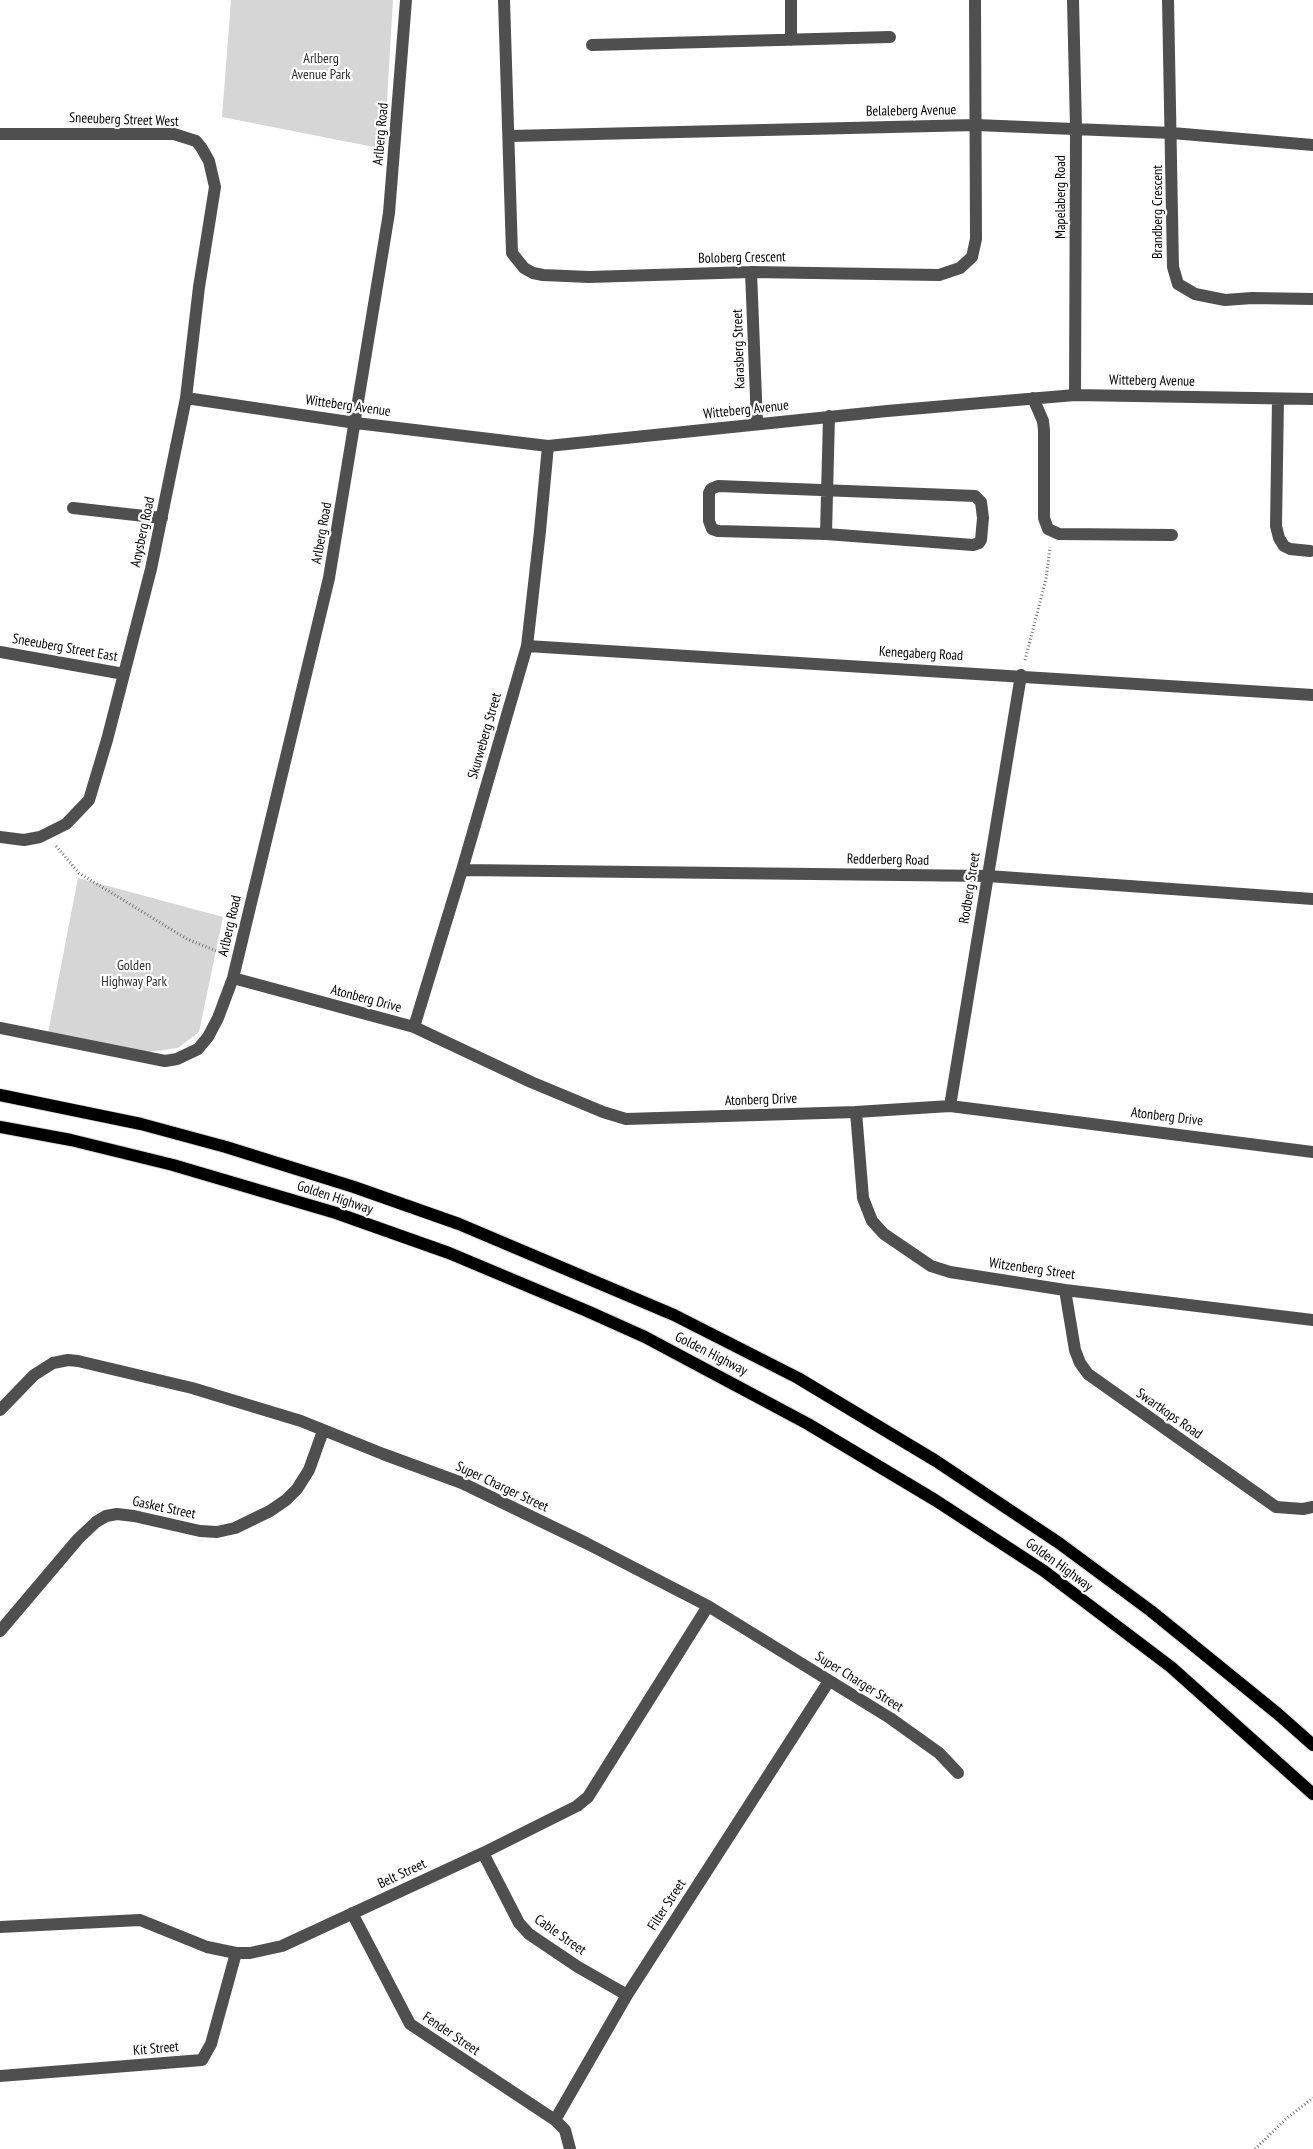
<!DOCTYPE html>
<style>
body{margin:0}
canvas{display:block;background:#fff}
</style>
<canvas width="1313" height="2149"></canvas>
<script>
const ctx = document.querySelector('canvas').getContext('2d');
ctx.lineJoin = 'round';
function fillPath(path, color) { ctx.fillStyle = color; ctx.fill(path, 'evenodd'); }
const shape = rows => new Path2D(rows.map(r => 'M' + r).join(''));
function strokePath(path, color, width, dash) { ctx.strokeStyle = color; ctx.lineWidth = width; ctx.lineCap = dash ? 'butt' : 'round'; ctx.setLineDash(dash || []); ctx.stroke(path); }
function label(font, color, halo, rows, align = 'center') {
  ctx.font = font + ' "PT Sans Narrow",sans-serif'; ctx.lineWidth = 4.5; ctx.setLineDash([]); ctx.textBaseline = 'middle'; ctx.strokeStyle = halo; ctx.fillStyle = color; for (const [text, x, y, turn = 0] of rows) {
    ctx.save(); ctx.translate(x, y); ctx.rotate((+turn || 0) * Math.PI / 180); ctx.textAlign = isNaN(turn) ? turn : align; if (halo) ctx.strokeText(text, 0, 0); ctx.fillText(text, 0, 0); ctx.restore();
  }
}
const green = shape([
 [231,0,393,0,384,149,222,117],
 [78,878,223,917,199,1032,178,1048,148,1052,48,1033]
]);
const path = shape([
 [1025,660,1046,579,1050,547],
 [56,846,79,873,187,939,224,954],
 [1255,2149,1287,2118,1313,2098]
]);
const minor = shape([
 [504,0,512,253,524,268,533,273,543,275,589,277,751,272,939,275,960,268,972,257,976,239,975,0],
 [1073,0,1076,127,1075,395],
 [1168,0,1173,267,1178,284,1195,294,1225,300,1252,298,1313,299],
 [791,40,791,0],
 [592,45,890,37],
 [0,134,174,134,196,141,201,147,209,161,215,187,199,287,186,398,151,569,107,740,89,800,66,824,40,837,24,840,0,837],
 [510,136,976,125,1172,133,1313,145],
 [751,272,757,423],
 [186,398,356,423,548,446,887,411,1075,395,1313,399],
 [1033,398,1043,421,1044,430,1044,518,1048,529,1059,534,1172,535],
 [1278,399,1276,526,1279,538,1284,546,1290,549,1310,551],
 [718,486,975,496,981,502,983,518,981,540,979,543,973,545,826,534,718,531,712,529,709,521,709,493,711,489,718,486],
 [73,508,162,518],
 [826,534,829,416],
 [527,646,1313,695],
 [0,652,124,674],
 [462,870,988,876,1313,899],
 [233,978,414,1027,531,1082,603,1112,626,1119,856,1112,950,1106,1313,1152],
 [414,1027,462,870,527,646,540,531,548,446],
 [0,1028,165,1061,177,1059,198,1049,208,1037,218,1018,233,978,329,578,389,213,406,0],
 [950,1106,1021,675],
 [856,1112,863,1198,872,1221,884,1234,931,1266,950,1272,1065,1290,1313,1320],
 [1065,1290,1075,1350,1080,1363,1088,1374,1276,1507,1303,1509,1313,1507],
 [0,1410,34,1375,53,1363,68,1360,78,1361,192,1388,301,1421,383,1454,462,1483,586,1543,708,1606,890,1718,939,1753,958,1773],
 [0,1631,78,1539,96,1522,106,1516,117,1514,134,1516,200,1531,217,1532,235,1528,270,1511,286,1500,297,1489,309,1470,323,1431],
 [483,1853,519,1923,529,1934,578,1967,627,1995],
 [352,1913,410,2024,555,2120],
 [0,1927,140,1920,207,1947,236,1953,250,1953,282,1946,483,1853,577,1806,588,1797,708,1606],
 [0,2076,202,2060,211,2044,236,1953],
 [570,2149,565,2130,555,2120,627,1995,829,1681]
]);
const major = shape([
 [0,1095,141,1124,226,1147,354,1187,459,1224,674,1315,798,1378,936,1461,1059,1543,1151,1611,1278,1714,1313,1745],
 [0,1127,71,1140,173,1165,336,1213,449,1253,587,1311,645,1337,808,1424,935,1500,1044,1571,1171,1667,1313,1794]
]);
const parkNames = [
 ["Arlberg",321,59],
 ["Avenue Park",321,75],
 ["Golden",134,966],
 ["Highway Park",134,982]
];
const streetNames = [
 ["Belaleberg Avenue",911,111,-1],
 ["Sneeuberg Street West",124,120,2],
 ["Arlberg Road",381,134,-85],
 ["Mapelaberg Road",1061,197,-90],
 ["Brandberg Crescent",1158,212,-90],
 ["Boloberg Crescent",742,258,-1],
 ["Karasberg Street",739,349,-92],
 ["Witteberg Avenue",1152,381,1],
 ["Witteberg Avenue",348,406,8],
 ["Witteberg Avenue",746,410,-6],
 ["Anysberg Road",143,532,-78],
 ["Arlberg Road",322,533,-80],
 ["Sneeuberg Street East",65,648,10],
 ["Kenegaberg Road",921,654,3],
 ["Skurweberg Street",485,736,-74],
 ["Redderberg Road",888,860,1],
 ["Rodberg Street",970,888,-81],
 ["Arlberg Road",230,926,-77],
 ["Atonberg Drive",366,999,15],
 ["Atonberg Drive",761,1100,-2],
 ["Atonberg Drive",1167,1117,7],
 ["Golden Highway",335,1198,18],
 ["Witzenberg Street",1032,1269,8],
 ["Golden Highway",711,1354,27],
 ["Swartkops Road",1169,1414,35],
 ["Super Charger Street",502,1487,25],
 ["Gasket Street",164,1508,12],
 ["Golden Highway",1059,1565,36],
 ["Super Charger Street",859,1682,32],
 ["Belt Street",402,1874,-25],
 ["Filter Street",667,1905,-57],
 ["Cable Street",560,1935,35],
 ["Fender Street",451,2034,34],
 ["Kit Street",156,2049,-5]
];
fillPath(green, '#d6d6d6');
strokePath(major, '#dbdbdb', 14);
strokePath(path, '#717171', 3, [1, 2.5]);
strokePath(minor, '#4f4f4f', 12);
strokePath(major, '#000', 12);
label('14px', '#2d2d2d', '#fff', parkNames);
label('14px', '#000', '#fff', streetNames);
</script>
